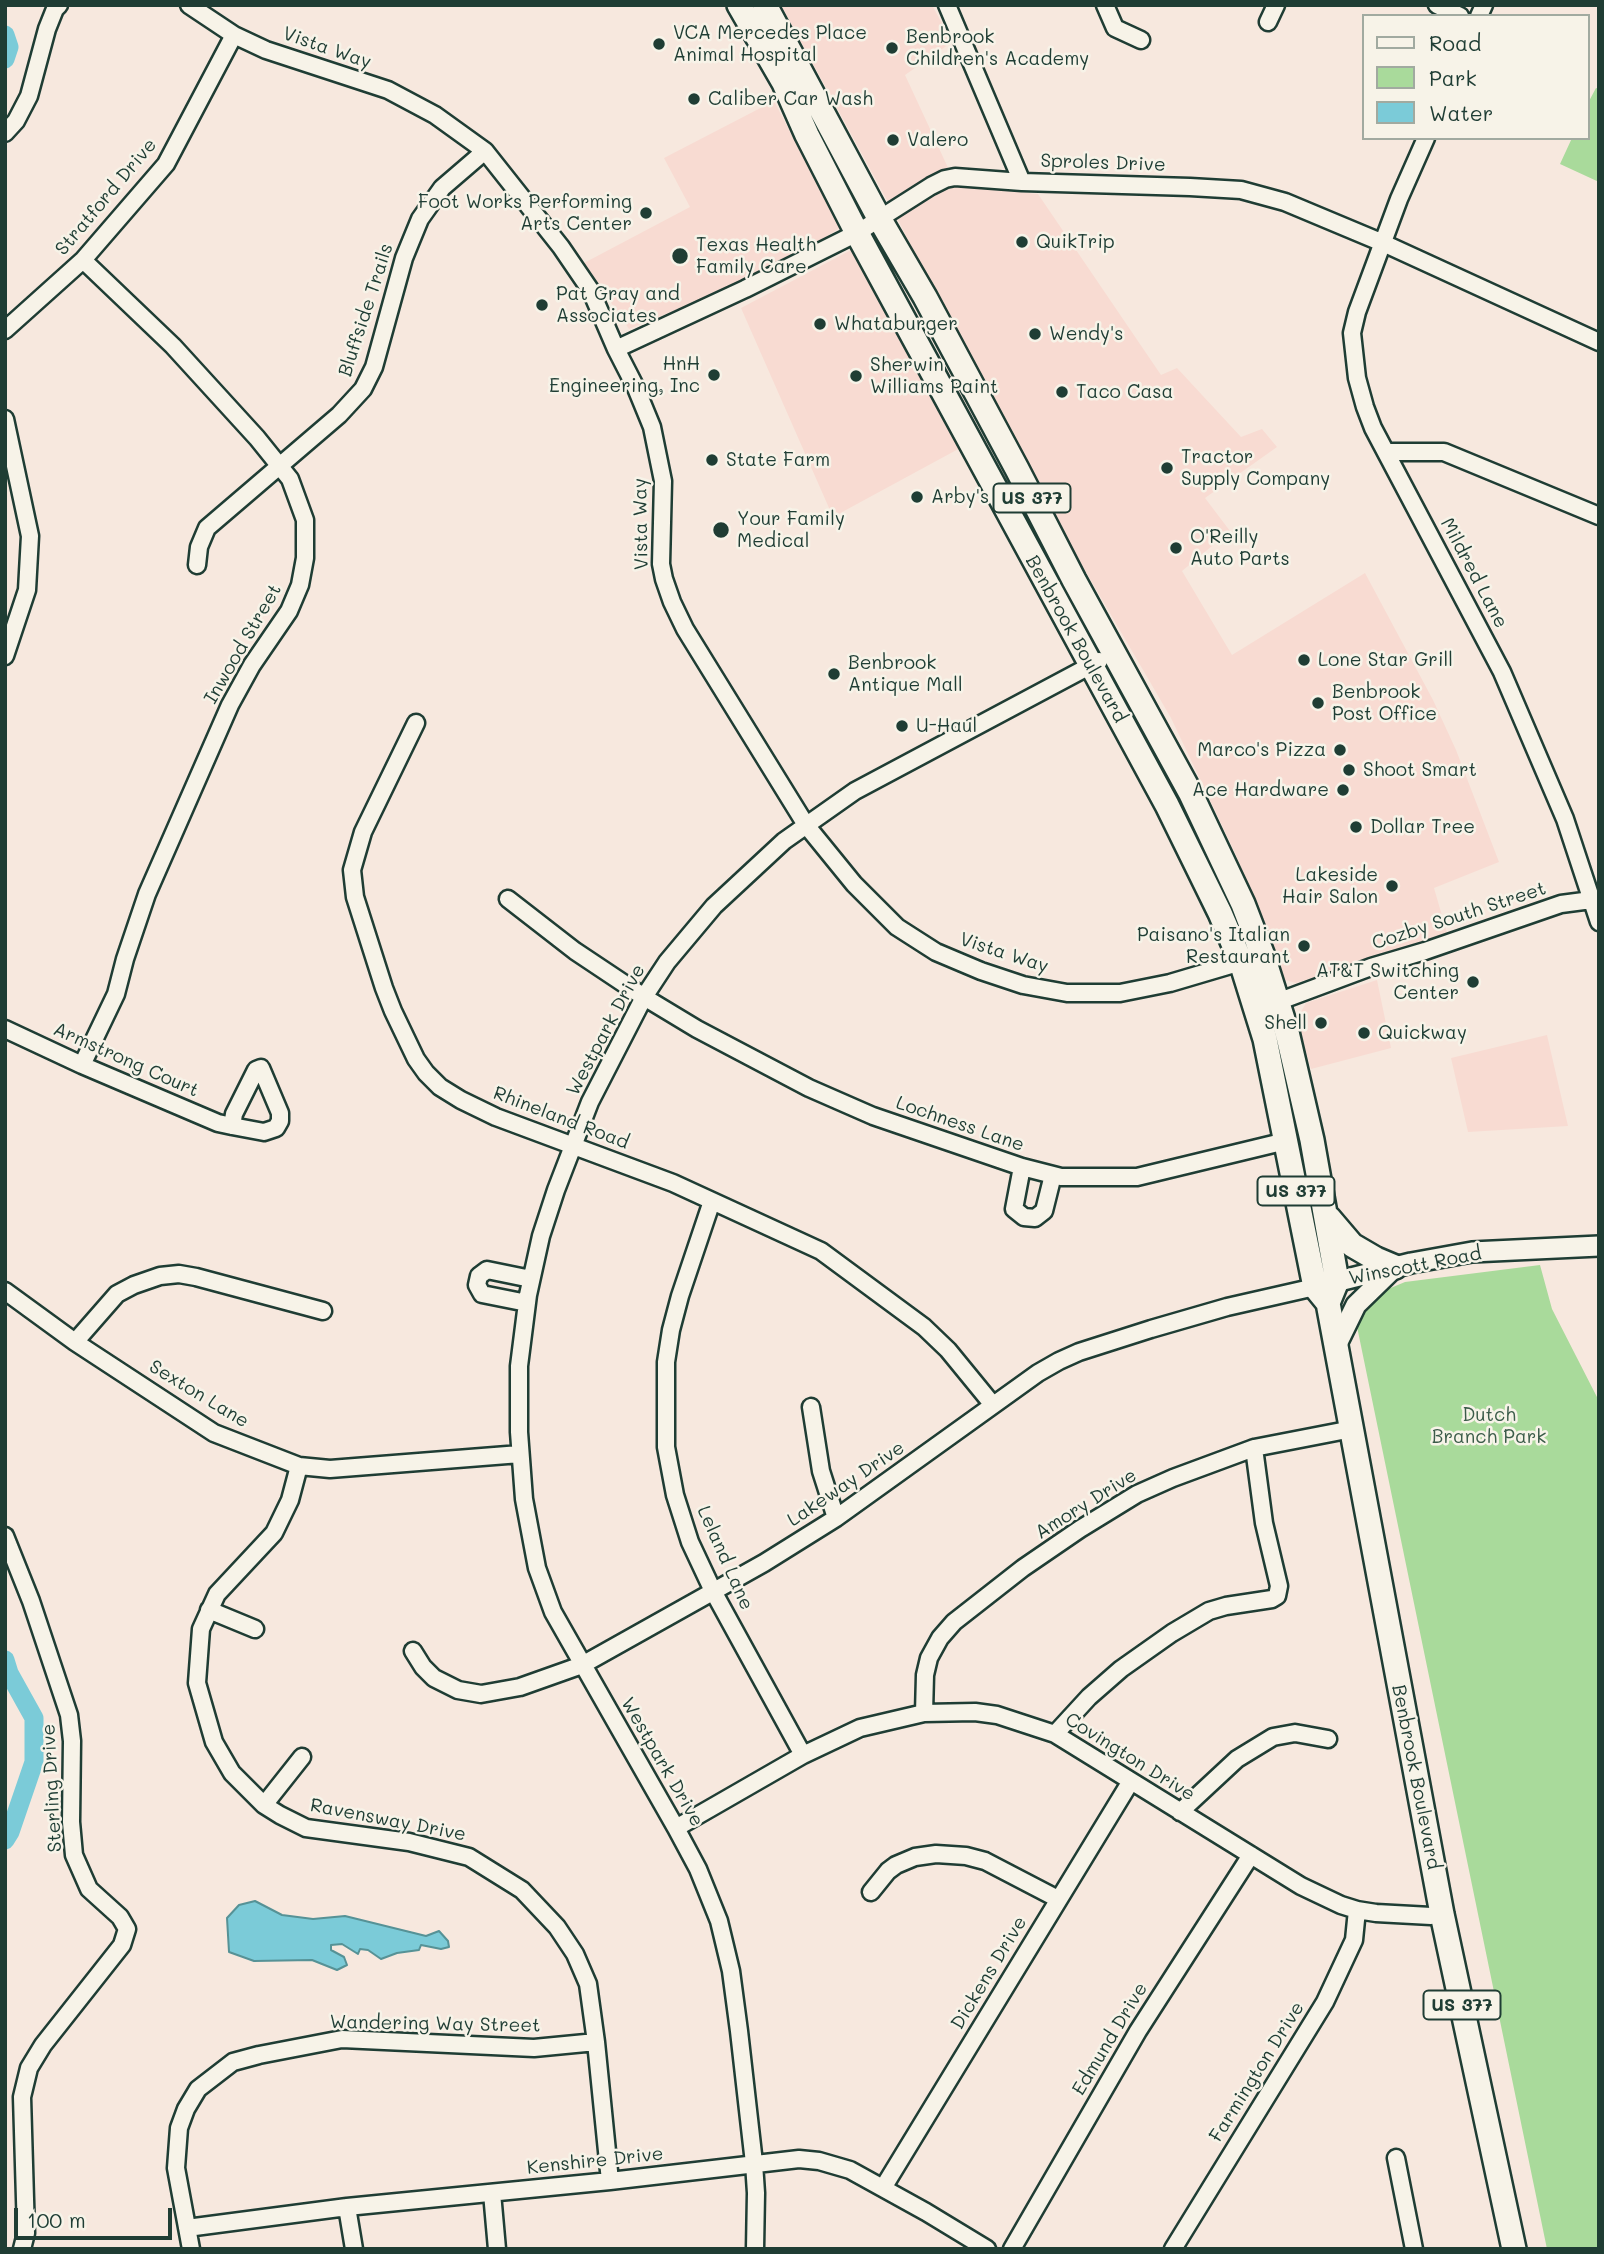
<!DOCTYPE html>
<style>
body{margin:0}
#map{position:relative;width:1604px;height:2254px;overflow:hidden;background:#f7e8de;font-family:Mali,sans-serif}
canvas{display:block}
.frame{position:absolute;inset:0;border:7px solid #1f3d34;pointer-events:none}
.legend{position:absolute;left:1362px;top:14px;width:228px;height:126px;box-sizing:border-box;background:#f7f3e8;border:2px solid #a1aaa0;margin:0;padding:9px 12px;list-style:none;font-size:21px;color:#1f3d34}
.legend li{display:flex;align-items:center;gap:14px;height:35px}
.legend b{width:35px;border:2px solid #a1aaa0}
.scale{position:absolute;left:14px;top:2208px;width:158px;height:32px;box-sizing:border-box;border:4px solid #1f3d34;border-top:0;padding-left:9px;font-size:21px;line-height:24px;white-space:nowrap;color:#1f3d34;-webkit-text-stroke:5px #f7f3e8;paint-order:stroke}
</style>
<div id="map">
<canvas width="1604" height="2254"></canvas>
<div class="frame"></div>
<ul class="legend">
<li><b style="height:9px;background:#f7f3e8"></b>Road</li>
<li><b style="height:19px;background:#a9da9b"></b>Park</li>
<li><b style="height:19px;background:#7bcbd8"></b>Water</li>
</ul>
<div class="scale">100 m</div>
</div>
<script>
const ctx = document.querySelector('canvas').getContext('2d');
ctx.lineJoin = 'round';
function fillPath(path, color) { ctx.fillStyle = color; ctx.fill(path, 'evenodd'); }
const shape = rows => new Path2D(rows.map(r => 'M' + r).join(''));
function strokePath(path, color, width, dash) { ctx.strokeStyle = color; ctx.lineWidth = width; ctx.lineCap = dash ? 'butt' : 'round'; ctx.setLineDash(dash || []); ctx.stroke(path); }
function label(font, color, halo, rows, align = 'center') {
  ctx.font = font + ' Mali,sans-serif'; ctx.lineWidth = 5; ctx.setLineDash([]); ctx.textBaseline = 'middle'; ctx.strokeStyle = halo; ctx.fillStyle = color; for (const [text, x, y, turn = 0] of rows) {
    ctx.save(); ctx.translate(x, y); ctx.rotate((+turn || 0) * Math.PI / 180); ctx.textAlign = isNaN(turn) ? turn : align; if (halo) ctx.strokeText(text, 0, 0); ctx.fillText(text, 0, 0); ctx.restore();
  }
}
const built = shape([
 [781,5,932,5,952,42,905,75,956,185,1038,194,1161,375,1177,368,1241,437,1262,429,1277,447,1205,498,1230,531,1182,571,1232,655,1365,573,1433,700,1456,750,1499,862,1434,888,1447,933,1296,983,1285,980,1236,855,1171,718,1001,426,900,224],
 [774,101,840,228,763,274,629,329,584,263,690,207,664,158],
 [853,249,962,447,833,517,741,308],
 [1377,980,1391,1048,1311,1069,1297,1019,1306,1003],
 [1547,1035,1568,1126,1468,1132,1451,1058]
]);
const green = shape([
 [1596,88,1599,89,1599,182,1560,164,1572,138,1588,138,1588,103],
 [1540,1265,1552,1309,1599,1401,1599,2249,1547,2249,1354,1312,1369,1297,1405,1282]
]);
const water = shape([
 [255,1901,282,1915,313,1919,345,1916,426,1936,439,1931,448,1941,449,1947,441,1949,421,1945,419,1950,397,1953,381,1959,368,1950,360,1949,358,1954,342,1944,331,1945,331,1950,344,1957,347,1965,337,1970,312,1960,254,1961,229,1952,227,1918,239,1905,255,1901]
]);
const river = shape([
 [5,35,9,47,5,59],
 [5,1660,9,1673,34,1718,34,1762,10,1832,5,1840]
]);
const minor = shape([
 [189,5,234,35,266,50,388,90,435,115,485,151,561,247,591,291,616,349,636,388,652,427,663,481,661,564,664,579,672,602,685,629,806,825,854,884,897,927,936,952,981,971,1023,985,1067,993,1120,993,1170,983,1241,962],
 [947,5,1022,182],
 [1105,5,1115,28,1141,40],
 [1437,5,1460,16],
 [1479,16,1484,5],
 [1268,22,1276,5],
 [5,133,16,121,29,96,47,29,55,9,59,5],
 [1426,138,1399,199,1357,312,1352,333,1357,378,1365,407,1373,428,1502,672,1565,819,1599,922],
 [5,330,83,260,166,164,234,35],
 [616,349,745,289,857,233,931,186,945,179,955,177,1022,182,1190,187,1241,190,1285,202,1383,243,1599,342],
 [5,419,30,536,27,590,5,656],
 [1386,452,1444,452,1599,516],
 [197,565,199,547,207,528,339,415,363,389,374,367,404,258,420,219,442,188,485,151],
 [416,723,363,832,352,870,355,897,384,988,393,1011,416,1059,426,1073,440,1087,461,1100,496,1117,673,1183,821,1251,924,1327,948,1350,993,1405],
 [508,899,575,951,644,997,697,1029,809,1088,873,1116,1022,1167,1061,1177,1137,1177,1286,1141],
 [1269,1005,1371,967,1425,951,1561,904,1599,899],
 [5,1029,82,1065,218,1123,232,1126,264,1132,276,1128,280,1121,280,1113,261,1068,256,1070,234,1114,232,1126],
 [82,1065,116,994,125,959,147,894,230,705,252,665,289,611,300,585,305,558,305,520,290,479,257,438,173,346,83,260],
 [1022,1167,1014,1209,1024,1217,1035,1218,1044,1211,1053,1175],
 [712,1201,680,1296,671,1330,666,1362,666,1447,675,1495,690,1542,713,1591,803,1755],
 [5,1291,75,1342,214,1433,299,1466,330,1469,520,1454],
 [527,1303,482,1294,477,1285,479,1276,487,1270,531,1279],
 [75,1342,117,1294,134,1285,160,1276,179,1274,196,1277,323,1311],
 [811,1407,821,1471,836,1518],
 [299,1466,290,1500,274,1533,217,1594,201,1629,197,1683,214,1742,232,1773,264,1805,280,1815,306,1828,409,1842,469,1857,522,1890,557,1927,575,1954,588,1984,596,2042,610,2181],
 [5,1536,31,1601,69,1715,72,1741,71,1822,74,1855,89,1889,120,1917,127,1929,122,1945,43,2045,29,2068,22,2097,26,2233,22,2249],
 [209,1610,255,1629],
 [413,1651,423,1667,434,1678,458,1690,481,1694,520,1687,582,1665,764,1563,836,1518,1038,1373,1059,1361,1079,1352,1151,1329,1227,1307,1315,1287],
 [924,1713,925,1675,929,1658,940,1638,954,1622,1023,1568,1080,1529,1137,1494,1173,1478,1254,1448,1352,1429],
 [1055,1734,1089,1697,1121,1669,1172,1633,1209,1611,1226,1606,1272,1599,1277,1596,1279,1586,1264,1523,1254,1448],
 [264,1805,302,1757],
 [1180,1812,1237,1759,1273,1737,1295,1733,1328,1739],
 [676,1828,803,1755,860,1728,924,1713,975,1712,997,1715,1055,1734,1301,1886,1341,1905,1357,1910,1376,1913,1431,1916,1442,1914],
 [871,1892,888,1871,896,1865,915,1857,936,1854,966,1856,985,1861,1058,1899],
 [1396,2158,1414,2249],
 [883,2188,1131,1781],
 [492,2193,497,2249],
 [347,2207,354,2249],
 [187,2228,347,2207,610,2181,799,2159,819,2161,850,2170,926,2212,987,2249],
 [191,2249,176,2168,179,2128,186,2109,198,2089,233,2062,259,2055,342,2039,534,2048,596,2042],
 [755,2249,756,2193,754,2163,739,2031,731,1971,719,1921,698,1869,676,1828,553,1612,537,1568,524,1499,519,1432,519,1366,528,1295,541,1236,556,1190,590,1102,644,997,667,962,714,906,784,841,855,791,1099,661],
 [1012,2249,1138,2031,1251,1855],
 [1173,2249,1325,2002,1354,1940,1357,1910]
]);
const major = shape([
 [1323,1285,1411,1263,1472,1252,1599,1246],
 [1336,1346,1356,1305,1393,1269]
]);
const highway = shape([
 [739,5,784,83,807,135,857,233,1167,805,1220,913,1241,962,1265,1039,1315,1287,1328,1303,1442,1914,1514,2249],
 [765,5,879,218,925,297,1017,469,1074,580,1191,794,1243,904,1263,956,1287,1032,1312,1140,1337,1281,1328,1303],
 [1329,1218,1352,1245,1376,1259,1395,1267]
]);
const markers = [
 [659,44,7,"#1f3d34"],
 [892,48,7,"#1f3d34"],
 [694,99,7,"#1f3d34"],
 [893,140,7,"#1f3d34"],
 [646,213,7,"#1f3d34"],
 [1022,242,7,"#1f3d34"],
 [680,256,9,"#1f3d34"],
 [542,305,7,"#1f3d34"],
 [820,324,7,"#1f3d34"],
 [1035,334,7,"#1f3d34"],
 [714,375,7,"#1f3d34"],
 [856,376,7,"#1f3d34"],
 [1062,392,7,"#1f3d34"],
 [712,460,7,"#1f3d34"],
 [1167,468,7,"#1f3d34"],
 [917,497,7,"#1f3d34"],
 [721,530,9,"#1f3d34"],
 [1176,548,7,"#1f3d34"],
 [1304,660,7,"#1f3d34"],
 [834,674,7,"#1f3d34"],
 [1318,703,7,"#1f3d34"],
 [902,726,7,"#1f3d34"],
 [1340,750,7,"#1f3d34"],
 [1349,770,7,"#1f3d34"],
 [1343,790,7,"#1f3d34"],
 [1356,827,7,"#1f3d34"],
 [1392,886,7,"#1f3d34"],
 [1304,946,7,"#1f3d34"],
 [1473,982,7,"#1f3d34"],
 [1321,1023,7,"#1f3d34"],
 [1364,1033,7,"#1f3d34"]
];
const shields = [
 [1032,498,77],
 [1296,1191,77],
 [1462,2005,77]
];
const shieldNames = [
 ["US 377",1032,498],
 ["US 377",1296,1191],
 ["US 377",1462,2005]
];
const poiNames = [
 ["VCA Mercedes Place",673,33],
 ["Animal Hospital",673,55],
 ["Benbrook",906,37],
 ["Children's Academy",906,59],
 ["Caliber Car Wash",708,99],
 ["Valero",907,140],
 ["Foot Works Performing",632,202,"right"],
 ["Arts Center",632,224,"right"],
 ["QuikTrip",1036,242],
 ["Texas Health",696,245],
 ["Family Care",696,267],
 ["Pat Gray and",556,294],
 ["Associates",556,316],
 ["Whataburger",834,324],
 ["Wendy's",1049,334],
 ["HnH",700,364,"right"],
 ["Engineering, Inc",700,386,"right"],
 ["Sherwin",870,365],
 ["Williams Paint",870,387],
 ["Taco Casa",1076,392],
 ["Tractor",1181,457],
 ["Supply Company",1181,479],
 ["State Farm",726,460],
 ["Arby's",931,497],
 ["Your Family",737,519],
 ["Medical",737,541],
 ["O'Reilly",1190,537],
 ["Auto Parts",1190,559],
 ["Lone Star Grill",1318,660],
 ["Benbrook",848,663],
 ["Antique Mall",848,685],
 ["Benbrook",1332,692],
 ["Post Office",1332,714],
 ["U-Haul",916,726],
 ["Marco's Pizza",1326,750,"right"],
 ["Shoot Smart",1363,770],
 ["Ace Hardware",1329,790,"right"],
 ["Dollar Tree",1370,827],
 ["Lakeside",1378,875,"right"],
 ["Hair Salon",1378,897,"right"],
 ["Paisano's Italian",1290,935,"right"],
 ["Restaurant",1290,957,"right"],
 ["AT&T Switching",1459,971,"right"],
 ["Center",1459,993,"right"],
 ["Shell",1307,1023,"right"],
 ["Quickway",1378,1033]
];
const streetNames = [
 ["Vista Way",327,48,19],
 ["Sproles Drive",1103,163,2],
 ["Stratford Drive",106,197,-50],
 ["Bluffside Trails",366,310,-72],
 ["Vista Way",641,524,-91],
 ["Mildred Lane",1474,573,62],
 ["Benbrook Boulevard",1076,639,61],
 ["Inwood Street",243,644,-60],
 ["Cozby South Street",1459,916,-18],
 ["Vista Way",1004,953,18],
 ["Westpark Drive",606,1030,-62],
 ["Armstrong Court",126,1060,24],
 ["Rhineland Road",561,1118,21],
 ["Lochness Lane",960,1124,19],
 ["Winscott Road",1415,1266,-11],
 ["Sexton Lane",199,1394,31],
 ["Lakeway Drive",846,1484,-34],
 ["Amory Drive",1086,1504,-32],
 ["Leland Lane",725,1558,66],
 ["Covington Drive",1130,1757,32],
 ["Westpark Drive",662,1762,60],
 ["Benbrook Boulevard",1416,1777,79],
 ["Sterling Drive",52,1788,-93],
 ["Ravensway Drive",388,1820,11],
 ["Dickens Drive",989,1973,-59],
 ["Wandering Way Street",435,2024,1],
 ["Edmund Drive",1110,2039,-59],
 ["Farmington Drive",1257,2072,-58],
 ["Kenshire Drive",595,2161,-6]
];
const parkNames = [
 ["Dutch",1489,1415],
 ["Branch Park",1489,1437]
];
fillPath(built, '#f8dbd2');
fillPath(green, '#a9da9b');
fillPath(water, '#7bcbd8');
strokePath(water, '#569296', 2);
strokePath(river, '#7bcbd8', 19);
strokePath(minor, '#1f3d34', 21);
strokePath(major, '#1f3d34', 24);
strokePath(highway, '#1f3d34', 28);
strokePath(minor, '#f7f3e8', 16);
strokePath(major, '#f7f3e8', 19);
strokePath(highway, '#f7f3e8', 23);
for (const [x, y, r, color] of markers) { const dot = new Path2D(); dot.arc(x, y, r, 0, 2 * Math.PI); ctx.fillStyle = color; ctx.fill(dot); strokePath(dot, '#f7f3e8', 2.5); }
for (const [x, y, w] of shields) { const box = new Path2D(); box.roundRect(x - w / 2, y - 14.5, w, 29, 5); ctx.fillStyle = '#f7f3e8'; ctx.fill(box); strokePath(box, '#1f3d34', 2); }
label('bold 18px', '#1f3d34', null, shieldNames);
label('19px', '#1f3d34', '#f7f3e8', poiNames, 'left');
label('19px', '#1f3d34', '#f7f3e8', streetNames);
label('19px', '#3b5c49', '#f7f3e8', parkNames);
</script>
